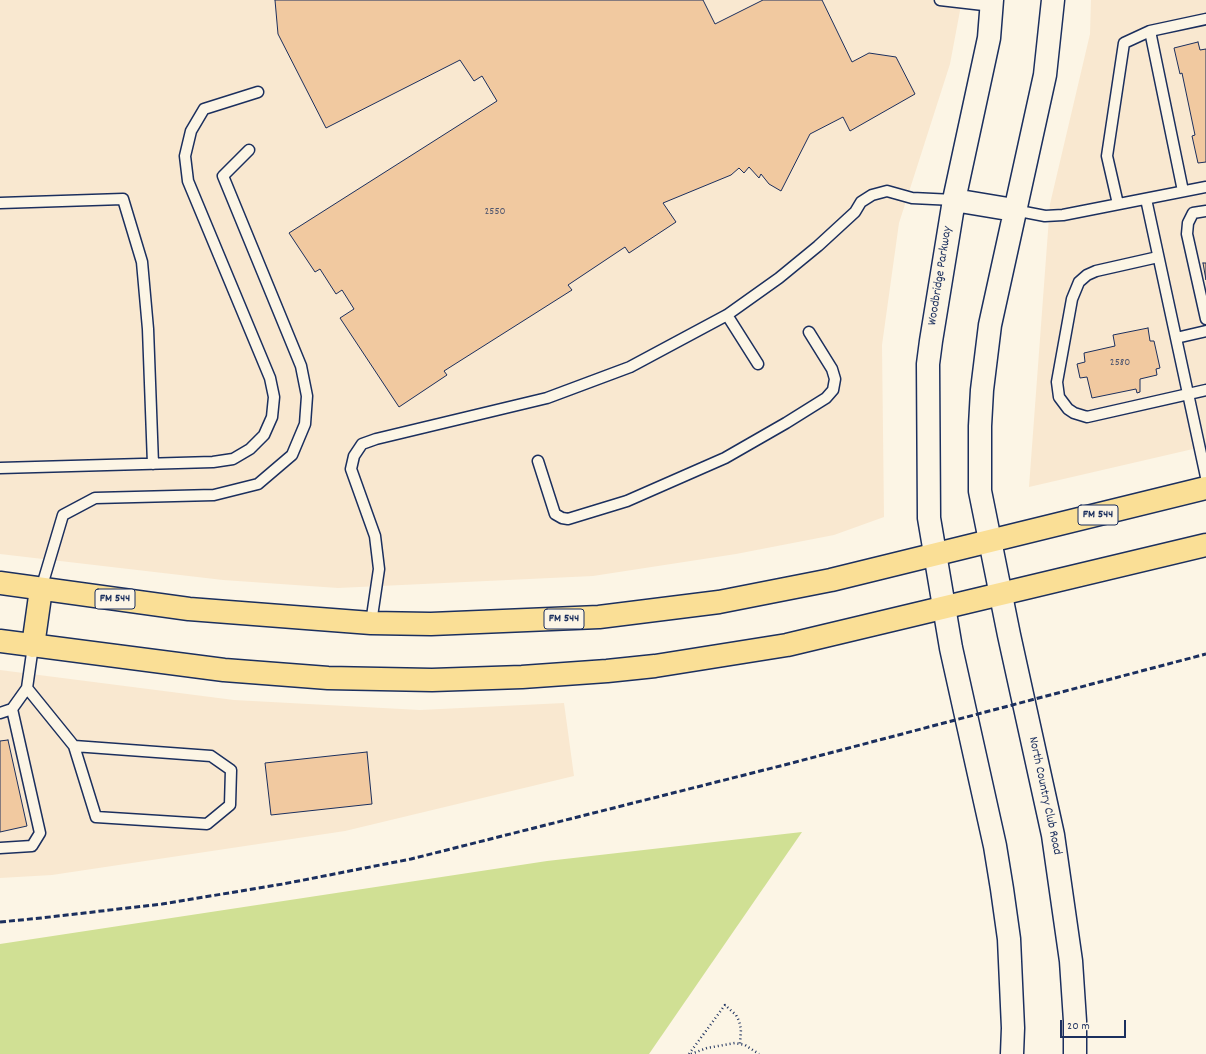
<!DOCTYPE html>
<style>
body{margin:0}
#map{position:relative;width:1206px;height:1054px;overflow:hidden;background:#fcf5e5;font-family:Dekko,sans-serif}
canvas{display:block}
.scale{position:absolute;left:1060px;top:1020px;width:66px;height:18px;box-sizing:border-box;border:2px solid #1b2f5e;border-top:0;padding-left:5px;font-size:12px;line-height:14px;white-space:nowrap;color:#1b2f5e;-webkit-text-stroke:3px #fcf5e5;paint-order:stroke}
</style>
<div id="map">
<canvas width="1206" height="1054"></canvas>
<div class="scale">20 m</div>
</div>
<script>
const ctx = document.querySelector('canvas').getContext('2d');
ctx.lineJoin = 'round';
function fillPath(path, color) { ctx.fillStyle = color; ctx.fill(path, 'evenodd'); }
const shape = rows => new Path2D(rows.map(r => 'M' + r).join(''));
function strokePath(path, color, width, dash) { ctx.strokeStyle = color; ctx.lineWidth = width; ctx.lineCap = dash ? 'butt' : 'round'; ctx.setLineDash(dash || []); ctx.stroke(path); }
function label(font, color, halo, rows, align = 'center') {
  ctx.font = font + ' Dekko,sans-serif'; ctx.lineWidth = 3.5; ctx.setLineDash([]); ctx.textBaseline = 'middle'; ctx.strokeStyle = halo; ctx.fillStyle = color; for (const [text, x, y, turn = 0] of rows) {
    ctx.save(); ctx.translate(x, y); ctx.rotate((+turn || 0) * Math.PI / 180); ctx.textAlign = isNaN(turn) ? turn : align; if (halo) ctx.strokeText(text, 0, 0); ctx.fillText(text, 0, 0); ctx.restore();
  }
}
const built = shape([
 [0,0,962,0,950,64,899,223,882,345,884,517,834,535,736,554,593,576,338,588,223,580,0,554],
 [1091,0,1206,0,1206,446,1029,487,1050,204,1090,34],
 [0,670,234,700,420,710,564,703,574,776,345,831,52,875,0,878]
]);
const green = shape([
 [802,832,649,1054,0,1054,0,944,547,861]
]);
const building = shape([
 [275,0,703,0,715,24,763,0,822,0,852,62,869,53,896,57,915,94,850,131,843,117,810,134,781,191,769,184,761,174,759,178,749,167,744,173,739,168,731,175,663,203,676,222,629,253,625,247,568,285,572,290,444,371,447,375,399,407,340,318,354,309,342,290,336,294,320,269,315,272,289,233,497,101,482,76,474,81,460,60,326,128,278,34,275,0],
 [1198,42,1200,50,1206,49,1206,162,1198,163,1192,136,1195,135,1182,73,1180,74,1174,48,1198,42],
 [1203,263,1206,263,1206,280,1203,263],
 [1148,328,1150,341,1154,341,1160,368,1156,369,1157,375,1140,379,1140,392,1137,393,1136,389,1092,398,1087,377,1080,378,1077,364,1085,362,1084,353,1115,346,1113,335,1148,328],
 [8,740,27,826,0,832,0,741,8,740],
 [367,752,372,804,271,815,265,763,367,752]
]);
const path = shape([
 [689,1054,725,1005,736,1015,739,1021,741,1029,740,1044],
 [691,1054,707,1048,735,1043,745,1045,759,1054]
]);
const service = shape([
 [940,0,992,6],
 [1150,31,1183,191],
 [1146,199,1206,477],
 [0,203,123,199,142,262,148,329,153,464],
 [1118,204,1107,156,1124,43,1150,31,1206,19],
 [1014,210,1045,216,1063,215,1206,187],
 [1206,211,1193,213,1188,223,1187,234,1206,319],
 [1158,257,1096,271,1087,275,1079,282,1072,299,1057,382,1059,397,1068,409,1074,413,1087,417,1206,390],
 [727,315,758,364],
 [1176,338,1206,331],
 [538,461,555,514,562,518,568,519,627,501,725,458,786,423,826,398,833,390,835,379,832,369,809,332],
 [0,468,213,462,233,459,250,449,264,435,272,417,274,397,270,378,188,181,185,156,191,131,204,109,258,92],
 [41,589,63,515,95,498,214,495,258,484,292,455,305,424,307,396,301,366,223,176,249,150],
 [371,623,379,569,375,536,351,469,354,456,362,444,376,439,547,398,630,367,727,315,779,278,818,246,855,212,861,202,872,195,887,191,912,198,954,200],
 [33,646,27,688,74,746,211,756,231,770,230,805,207,824,96,817,74,746],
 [0,713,12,709,27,688],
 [0,848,32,846,40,833,12,709]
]);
const secondary = shape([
 [992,0,989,38,954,200,931,341,928,364,929,518,951,648,995,846,1002,889,1009,939,1013,1028,1012,1054],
 [1053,0,1045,75,990,325,982,390,980,426,980,491,1009,635,1053,835,1071,961,1075,1021,1075,1054],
 [954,200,1014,210]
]);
const primary = shape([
 [0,583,189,609,371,623,431,624,599,617,719,602,831,580,1206,488],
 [0,641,224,670,328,678,432,680,522,677,607,671,655,666,787,645,1206,545],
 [33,646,41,589]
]);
const rail = shape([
 [0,922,41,918,162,904,283,884,411,859,788,764,1206,654]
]);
const numberNames = [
 ["2550",495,212],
 ["2580",1120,363]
];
const shields = [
 [1098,515,40],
 [115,599,40],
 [564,619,40]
];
const shieldNames = [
 ["FM 544",1098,515],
 ["FM 544",115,599],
 ["FM 544",564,619]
];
const streetNames = [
 ["Woodbridge Parkway",941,276,-81],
 ["North Country Club Road",1044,796,78]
];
fillPath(built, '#f9e8d0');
fillPath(green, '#d0e094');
fillPath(building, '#f1c9a0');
strokePath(building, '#1b2f5e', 1);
strokePath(service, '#1b2f5e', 13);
strokePath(secondary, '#1b2f5e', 25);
strokePath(primary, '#1b2f5e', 25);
strokePath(path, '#1b2f5e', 2.5, [1, 3]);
strokePath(service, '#fcf5e5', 10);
strokePath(secondary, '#fcf5e5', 22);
strokePath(primary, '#fadf96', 22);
strokePath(rail, '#1b2f5e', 3, [6, 3]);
label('11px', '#50566e', null, numberNames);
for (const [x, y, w] of shields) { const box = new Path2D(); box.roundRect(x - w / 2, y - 10, w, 20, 3); ctx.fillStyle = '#fcf5e5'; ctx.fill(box); strokePath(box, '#1b2f5e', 1); }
label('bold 12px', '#1b2f5e', null, shieldNames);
label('13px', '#1b2f5e', '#fcf5e5', streetNames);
</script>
